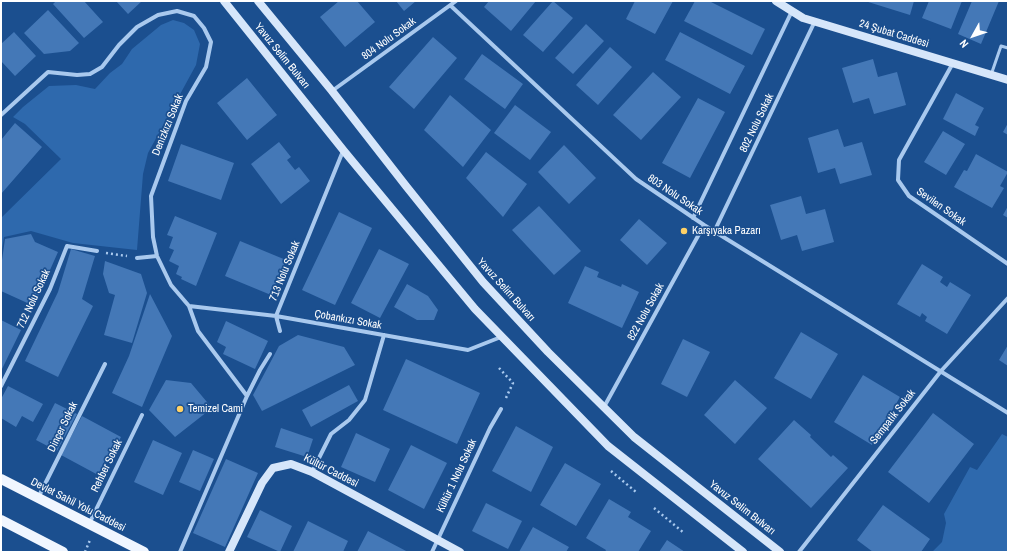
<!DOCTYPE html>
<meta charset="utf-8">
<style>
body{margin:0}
#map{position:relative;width:1009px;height:553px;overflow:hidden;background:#1b4f8f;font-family:"Archivo Narrow",sans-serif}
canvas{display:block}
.frame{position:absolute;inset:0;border:2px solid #fff;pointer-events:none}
.north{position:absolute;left:953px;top:16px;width:40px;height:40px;-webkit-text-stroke:3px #1b4f8f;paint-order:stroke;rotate:230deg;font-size:11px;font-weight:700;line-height:16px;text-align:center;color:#fff}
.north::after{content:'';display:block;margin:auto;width:14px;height:18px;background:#fff;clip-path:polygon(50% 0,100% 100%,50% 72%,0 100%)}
</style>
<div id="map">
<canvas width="1009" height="553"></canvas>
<div class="frame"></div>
<div class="north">N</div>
</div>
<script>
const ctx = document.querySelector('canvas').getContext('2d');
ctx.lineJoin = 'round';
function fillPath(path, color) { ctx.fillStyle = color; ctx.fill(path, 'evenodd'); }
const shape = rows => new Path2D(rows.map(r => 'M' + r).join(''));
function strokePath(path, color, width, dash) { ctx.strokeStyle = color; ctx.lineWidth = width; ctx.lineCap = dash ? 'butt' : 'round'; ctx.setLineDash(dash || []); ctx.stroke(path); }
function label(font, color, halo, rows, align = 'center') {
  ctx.font = font + ' "Archivo Narrow",sans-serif'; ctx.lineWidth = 3.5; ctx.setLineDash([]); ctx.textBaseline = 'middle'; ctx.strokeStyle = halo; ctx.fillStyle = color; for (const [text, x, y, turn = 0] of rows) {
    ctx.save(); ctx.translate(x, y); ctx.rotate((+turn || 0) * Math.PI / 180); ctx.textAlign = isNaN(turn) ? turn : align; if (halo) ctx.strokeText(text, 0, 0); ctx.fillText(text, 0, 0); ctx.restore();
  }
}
const green = shape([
 [173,20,184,23,194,30,200,44,196,65,148,153,143,174,137,250,73,243,31,231,4,237,1,255,1,218,61,159,25,124,13,117,23,107,49,86,76,85,95,89,110,73,122,64,132,49,161,25],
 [1002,434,1008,437,1008,552,932,552,942,542,946,523,944,514,970,467,977,470]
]);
const building = shape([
 [56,1,84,1,103,22,84,38,53,4],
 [116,1,142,1,128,14],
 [339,1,357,1,375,22,345,47,320,17],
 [396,1,416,1,404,11],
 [489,1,536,1,511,31,484,7],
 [553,1,573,18,543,52,523,35],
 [635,1,673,1,655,34,626,19],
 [695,1,709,1,765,29,752,55,684,21],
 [865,1,914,1,910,15],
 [929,1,962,1,951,29,922,18],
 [972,1,999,1,981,44,958,34],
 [48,10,79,43,70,51,44,54,24,33],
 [586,24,604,41,573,74,555,58],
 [14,32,36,56,15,76,1,61,1,44],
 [680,32,745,66,730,94,665,60],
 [433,37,457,58,414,109,389,87],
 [610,47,632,67,598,105,576,85],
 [482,54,523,84,505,109,464,79],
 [873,59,878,77,897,72,906,105,874,114,869,98,853,103,842,68],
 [653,72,681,97,641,140,613,115],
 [247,78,277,115,247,140,217,103],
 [956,93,984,108,975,125,979,127,975,136,943,119],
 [450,95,491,130,463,167,424,130],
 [698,98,725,112,690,178,662,163],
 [515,105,551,132,530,160,494,133],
 [15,123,42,147,1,194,1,140],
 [1008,123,1008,135,1003,132],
 [838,129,844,147,862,142,872,175,840,184,835,168,818,173,808,138],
 [943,131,965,144,946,175,924,162],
 [279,142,291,157,287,160,295,170,299,167,310,181,281,204,251,164],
 [181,144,234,163,221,200,168,181],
 [564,145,596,178,569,204,538,172],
 [486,152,527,184,503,217,466,178],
 [976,154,1008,172,1000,186,1004,188,992,208,954,187,964,170,967,171],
 [801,196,806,214,825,209,834,242,802,251,797,235,781,240,770,205],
 [539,206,581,251,554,275,512,230],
 [1008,206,1008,218,1003,215],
 [339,212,372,228,335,305,302,290],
 [175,216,217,233,196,286,181,279,182,277,176,274,179,266,169,261,174,250,169,248,173,237,167,235],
 [639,219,667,243,647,265,620,240],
 [31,234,35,242,58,252,34,306,1,291,1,267,5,239],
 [240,241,286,260,271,295,225,276],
 [71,249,95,256,82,299,93,306,58,377,25,361,58,292],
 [379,249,409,264,380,318,351,303],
 [105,261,141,274,147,293,132,343,104,335,115,295,109,293,103,274],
 [922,264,943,277,940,282,947,287,950,282,971,295,947,334,925,321,927,317,922,313,920,317,897,304],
 [585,266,599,272,597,277,621,287,622,284,639,292,622,328,568,303],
 [407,284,428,296,438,310,434,320,417,320,394,307],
 [150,294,172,336,142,407,112,393,129,356],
 [1,320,21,330,1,371],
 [226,321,268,341,255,369,223,354,226,347,217,342],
 [801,332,838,354,811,399,774,378],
 [298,335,344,347,355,365,262,411,253,395,279,346],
 [683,339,710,352,687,397,661,384],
 [1008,345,1008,366,999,360],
 [406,359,480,393,457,444,383,410],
 [863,375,900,397,872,445,834,422],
 [166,380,191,383,212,408,175,437,149,410],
 [735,380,767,408,735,444,704,415],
 [349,385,358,401,311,427,302,410],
 [8,386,43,404,33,422,22,416,16,427,1,418,1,399],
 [55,403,77,414,57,451,36,440],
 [933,413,974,444,929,503,888,472],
 [82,416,121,437,100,476,61,455],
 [794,420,811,435,810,437,831,457,833,455,848,468,811,508,758,459],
 [516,426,553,447,531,492,492,471],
 [281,428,313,439,307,457,275,447],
 [356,433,390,449,375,482,341,467],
 [153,440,182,453,163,495,134,482],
 [411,445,447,463,424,509,388,490],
 [193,450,214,459,200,491,179,482],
 [226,459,258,473,225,547,193,533],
 [565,463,601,484,576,526,540,505],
 [609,499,631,512,628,517,651,531,638,552,605,552,606,550,586,538],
 [486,503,522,521,508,549,472,531],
 [883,505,930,539,921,552,873,552,857,540],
 [260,510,292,526,280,552,247,537],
 [308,521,348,541,343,552,293,552],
 [533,527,569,547,566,552,519,552],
 [368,531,408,552,357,552],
 [667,540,685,552,659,552]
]);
const path = shape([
 [106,253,127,256],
 [499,368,513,383,505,400],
 [611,471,636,492],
 [654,508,684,533],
 [85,552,90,540]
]);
const lane = shape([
 [991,75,1001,46,1008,48]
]);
const street = shape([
 [451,6,636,179,704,225,1008,413],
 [953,63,899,160,898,180,909,196,1008,264],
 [332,91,456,1],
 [1,115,48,72,77,75,90,74,102,67,119,45,137,27,158,15,177,11,194,16,204,28,211,42,206,67,186,101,151,196,153,237,157,256,171,285,189,306,198,331,247,396,180,552],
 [693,218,792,11],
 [714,232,815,21],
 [137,258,157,256],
 [189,306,276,316,468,350,501,337],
 [280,331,276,316,343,151],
 [1,386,50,289,67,246,97,251],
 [247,396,260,370,270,354],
 [604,407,704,225],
 [312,472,331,434,349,420,365,400,384,335],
 [38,498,105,364],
 [89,524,142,415],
 [432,552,490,428,501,409],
 [799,552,941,371,1008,298]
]);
const secondary = shape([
 [224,1,344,151,475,309,608,446,743,552],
 [258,1,332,91,406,186,483,282,548,352,634,437,780,552],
 [776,1,803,18,1008,80],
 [229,552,262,483,273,468,291,464,312,472,460,552]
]);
const primary = shape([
 [1,479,144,552],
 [1,520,63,552]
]);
const markers = [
 [684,231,4,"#ffd166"],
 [180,409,4,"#ffd166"]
];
const streetNames = [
 ["24 Şubat Caddesi",894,34,17],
 ["804 Nolu Sokak",389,39,-36],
 ["Yavuz Selim Bulvarı",282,56,51],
 ["802 Nolu Sokak",757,123,-64],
 ["Denizkızı Sokak",168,125,-68],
 ["803 Nolu Sokak",675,195,34],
 ["Sevilen Sokak",941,207,35],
 ["713 Nolu Sokak",285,271,-68],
 ["Yavuz Selim Bulvarı",506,290,48],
 ["712 Nolu Sokak",34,299,-65],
 ["822 Nolu Sokak",646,312,-61],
 ["Çobankızı Sokak",348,320,10],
 ["Sempatik Sokak",893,417,-52],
 ["Dinçer Sokak",63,427,-64],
 ["Rehber Sokak",107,466,-64],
 ["Kültür Caddesi",331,471,27],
 ["Kültür 1 Nolu Sokak",457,476,-65],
 ["Devlet Sahil Yolu Caddesi",78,505,27],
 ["Yavuz Selim Bulvarı",742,508,38]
];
const poiNames = [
 ["Karşıyaka Pazarı",692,231],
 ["Temizel Cami",188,409]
];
fillPath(green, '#2e69ad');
fillPath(building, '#4478b7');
strokePath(path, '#a9c9ee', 2.5, [2, 3]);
strokePath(lane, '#a9c9ee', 3);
strokePath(street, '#a9c9ee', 4);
strokePath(secondary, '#d6e6fa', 8);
strokePath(primary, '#f0f6ff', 10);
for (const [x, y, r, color] of markers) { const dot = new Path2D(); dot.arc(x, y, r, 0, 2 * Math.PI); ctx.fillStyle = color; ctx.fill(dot); strokePath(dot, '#1b4f8f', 1.5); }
label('11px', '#fff', '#1b4f8f', streetNames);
label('11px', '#fff', '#1b4f8f', poiNames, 'left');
</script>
